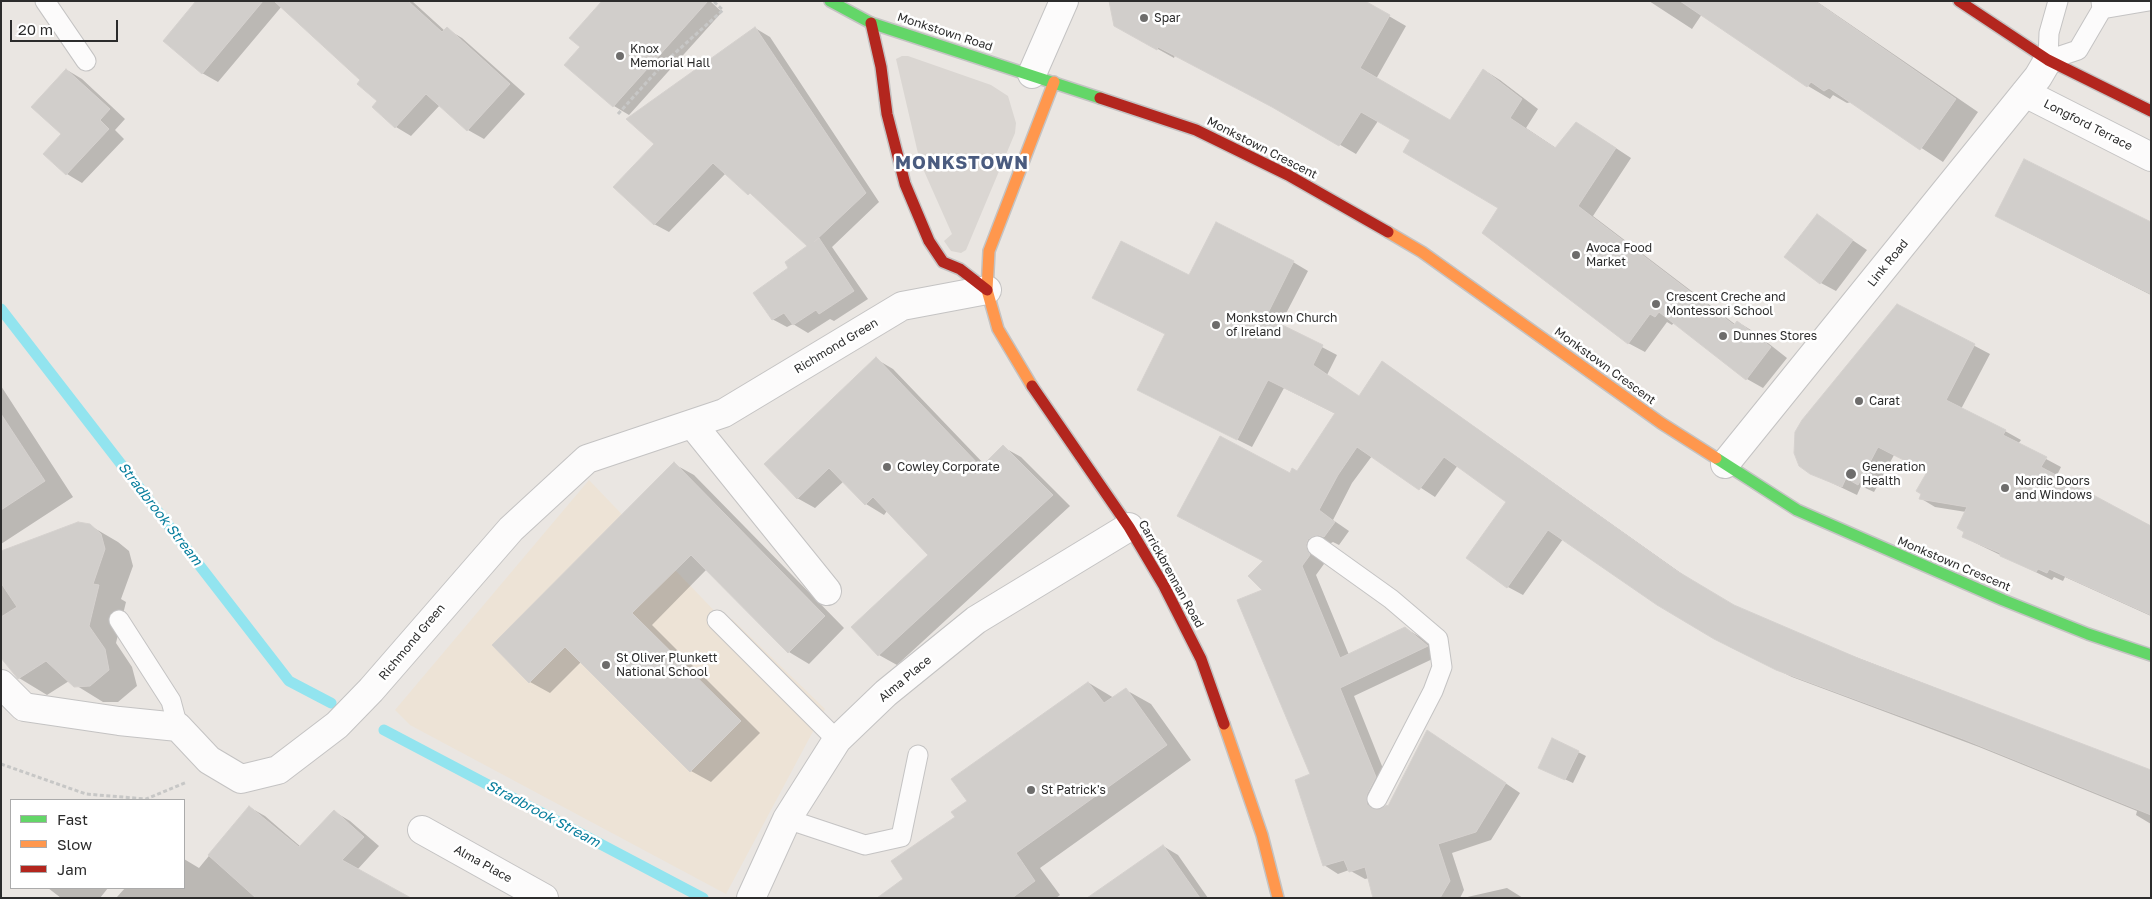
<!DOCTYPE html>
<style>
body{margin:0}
#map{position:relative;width:2152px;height:899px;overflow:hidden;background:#eae6e2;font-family:"Golos Text",sans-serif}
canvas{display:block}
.frame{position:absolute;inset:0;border:2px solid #2c2c2c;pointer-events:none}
.legend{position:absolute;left:10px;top:799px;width:175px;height:90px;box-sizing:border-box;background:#fff;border:1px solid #ababab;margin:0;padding:6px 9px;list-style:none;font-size:15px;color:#2c2c2c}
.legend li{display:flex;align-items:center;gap:10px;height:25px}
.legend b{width:25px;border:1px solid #ababab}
.scale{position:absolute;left:10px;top:20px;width:108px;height:22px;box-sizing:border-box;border:2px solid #2c2c2c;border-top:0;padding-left:6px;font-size:15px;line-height:18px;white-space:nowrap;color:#2c2c2c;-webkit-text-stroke:4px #fff;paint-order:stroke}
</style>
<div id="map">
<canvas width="2152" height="899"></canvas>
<div class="frame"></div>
<ul class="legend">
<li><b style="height:6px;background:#63d668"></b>Fast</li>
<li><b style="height:6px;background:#ff974d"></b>Slow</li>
<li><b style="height:6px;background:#b3261e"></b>Jam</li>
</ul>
<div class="scale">20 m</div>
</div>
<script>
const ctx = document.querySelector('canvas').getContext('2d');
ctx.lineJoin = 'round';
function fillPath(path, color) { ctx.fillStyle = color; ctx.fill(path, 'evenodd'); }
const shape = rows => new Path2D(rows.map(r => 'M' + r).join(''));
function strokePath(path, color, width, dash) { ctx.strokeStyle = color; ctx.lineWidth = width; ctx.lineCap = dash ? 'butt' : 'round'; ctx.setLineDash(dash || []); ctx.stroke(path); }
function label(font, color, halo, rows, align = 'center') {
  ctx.font = font + ' "Golos Text",sans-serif'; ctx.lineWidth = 5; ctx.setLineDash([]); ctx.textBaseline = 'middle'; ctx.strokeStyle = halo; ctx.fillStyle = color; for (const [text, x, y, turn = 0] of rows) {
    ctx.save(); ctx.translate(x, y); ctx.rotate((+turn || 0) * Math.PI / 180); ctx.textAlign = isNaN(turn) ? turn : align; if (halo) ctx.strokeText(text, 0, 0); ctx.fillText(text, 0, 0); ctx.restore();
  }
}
const education = shape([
 [589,480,725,622,732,619,825,709,726,894,410,725,395,710]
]);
const plaza = shape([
 [902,56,908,56,991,85,1008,96,1016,123,1015,133,966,250,961,253,951,251,944,241,952,234,920,162,896,59]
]);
const shadow = shape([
 [198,1,277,1,282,6,218,82,202,73],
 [299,1,412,1,445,31,447,29,462,38,525,94,484,139,468,130,440,105,411,136,396,127,374,107,378,101],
 [604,1,710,1,722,12,629,115,614,106,566,65,582,47],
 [1363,1,1406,26,1376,79,1450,122,1484,70,1500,80,1538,109,1526,128,1556,148,1593,133,1631,158,1593,216,1736,325,1738,322,1754,332,1787,358,1763,388,1747,379,1674,322,1672,325,1667,322,1645,352,1628,343,1500,207,1412,140,1378,121,1356,154,1287,114,1175,55,1174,58,1115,25],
 [1649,1,1816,1,1978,112,1943,162,1851,102,1847,103,1833,95,1830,99,1808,86,1702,14,1692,29],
 [755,28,770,37,879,202,832,247,868,299,834,321,830,319,808,333,793,324,787,327,772,319,790,268,809,247,759,199,726,173,669,232,654,224,656,144],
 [67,70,82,79,125,119,115,130,124,139,82,183,67,174,44,154,63,134],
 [1817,216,1867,250,1836,291,1821,283],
 [1997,216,2151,224,2151,295,2019,228],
 [1293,262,1308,271,1280,325,1337,355,1327,375,1360,397,1383,362,1692,581,1735,607,1791,632,2151,771,2151,824,2136,815,2137,811,1979,747,1792,677,1730,647,1563,539,1523,595,1508,587,1508,501,1458,465,1435,497,1372,456,1352,483,1333,520,1349,531,1339,545,1333,542,1323,547,1320,554,1324,564,1316,575,1349,655,1405,628,1420,637,1441,655,1354,696,1390,786,1381,803,1382,809,1389,807,1442,740,1520,793,1491,840,1452,853,1464,890,1460,898,1374,898,1369,878,1365,879,1349,870,1338,874,1324,865,1311,775,1264,590,1264,561,1290,474,1298,472,1336,414,1284,388,1252,447,1154,398,1166,334,1190,276],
 [1897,305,1990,354,1961,409,2005,431,2021,440,2018,444,2061,467,2056,477,2151,526,2151,616,2065,577,2063,581,2054,577,2052,580,1963,537,1966,512,1935,507,1920,498,1928,472,1894,455,1874,492,1861,486,1857,495,1811,473],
 [876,359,893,369,985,465,1003,447,1021,457,1070,506,897,665,879,655,853,627,930,556,887,511,884,515,866,504,844,481,815,508,797,498],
 [1,386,73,497,1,544],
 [674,464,694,475,844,628,809,664,789,652,707,569,652,625,760,733,711,782,691,771,581,662,550,693,530,682],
 [89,525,118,542,129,551,133,566,121,599,126,602,116,643,132,667,137,686,118,702,103,702,69,681,47,695,19,678,1,656,1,553],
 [1089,683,1114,698,1126,690,1151,704,1191,760,1040,868,1060,895,1056,898,879,898,905,880,968,802],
 [1578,752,1586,756,1573,783,1547,771],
 [249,807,265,816,301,847,335,812,350,821,379,846,357,870,408,898,117,897,125,888,184,888,184,859,199,868],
 [1163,846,1178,855,1208,898,1108,898],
 [48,888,108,888,100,898,61,898],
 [1507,888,1523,898,1463,898]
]);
const stream = shape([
 [1,309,289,681,331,703],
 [384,730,703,898]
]);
const building = shape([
 [196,1,263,1,202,74,163,41,196,1],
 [274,1,408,1,442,32,447,27,510,84,467,131,426,94,395,128,372,107,377,101,357,84,360,80,274,1],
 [602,1,708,1,613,107,564,65,580,47,569,38,602,1],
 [1109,1,1365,1,1390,15,1360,68,1450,120,1483,69,1522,99,1510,118,1555,148,1576,122,1616,148,1578,206,1734,325,1737,321,1771,347,1746,380,1659,312,1655,317,1650,314,1628,344,1482,233,1498,208,1403,152,1410,140,1361,112,1339,146,1272,107,1158,47,1157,50,1114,26,1109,1],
 [1680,1,1815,1,1956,99,1920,150,1829,88,1824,91,1811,82,1807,87,1680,1],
 [755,27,866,193,814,242,819,238,854,291,819,314,816,310,793,325,784,313,772,320,753,293,788,268,785,262,807,246,750,193,748,195,713,163,654,225,613,187,654,144,626,119,755,27],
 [66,69,110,109,100,120,109,129,66,175,43,154,61,134,31,107,66,69],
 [2024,159,2151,222,2151,294,1995,216,2024,159],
 [1817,214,1853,240,1820,284,1784,257,1817,214],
 [1216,222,1294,261,1266,317,1323,345,1313,365,1359,396,1382,361,1677,571,1734,605,1860,659,2151,770,2151,815,1963,739,1776,670,1714,639,1657,605,1548,530,1507,588,1466,558,1506,502,1444,457,1419,490,1357,447,1338,475,1319,510,1335,522,1324,537,1318,535,1308,539,1306,545,1310,555,1302,566,1340,658,1405,627,1428,646,1340,688,1376,777,1367,794,1367,805,1377,810,1387,805,1388,806,1427,730,1506,783,1476,832,1438,844,1450,881,1440,898,1373,898,1365,867,1349,872,1344,860,1323,866,1295,780,1310,774,1237,600,1262,590,1248,576,1263,561,1177,516,1220,436,1290,473,1292,468,1297,471,1335,413,1268,380,1237,440,1137,390,1165,334,1092,298,1121,241,1189,275,1216,222],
 [1897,304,1975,344,1946,400,2006,430,2003,435,2047,457,2041,467,2151,526,2151,615,2049,569,2047,573,2038,569,2036,572,2000,556,2000,553,1962,537,1964,532,1957,528,1967,507,1919,499,1921,494,1916,491,1927,472,1878,447,1858,485,1846,478,1842,487,1810,474,1799,466,1794,453,1795,432,1802,420,1897,304],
 [876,357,981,467,1003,445,1053,495,878,656,851,627,928,555,873,497,865,505,829,468,797,499,764,464,876,357],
 [1,414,45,481,1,510,1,414],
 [674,462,825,616,788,653,691,555,632,613,741,721,690,772,565,647,529,683,492,645,674,462],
 [78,522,90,524,101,534,105,549,93,584,99,585,89,626,105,649,109,670,90,686,74,687,46,661,18,679,1,658,1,617,17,607,1,583,1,551,78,522],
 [1088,682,1104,703,1126,688,1167,745,1016,853,1035,881,1012,898,877,898,903,879,891,861,955,817,951,812,967,801,951,779,1088,682],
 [1552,738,1579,751,1565,780,1538,768,1552,738],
 [249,806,299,847,334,810,364,837,342,860,411,898,256,898,208,855,249,806],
 [1163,845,1200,898,1087,898,1163,845]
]);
const path = shape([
 [618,114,665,62,723,10,713,1],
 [1,764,86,794,146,799,187,782]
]);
const lane = shape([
 [45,1,86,61],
 [2058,1,2049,33,2048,60,2078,50,2102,9,2101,1],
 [2102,9,2149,1],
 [1317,546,1391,599,1438,639,1442,667,1433,691,1377,799],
 [119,620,171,701,178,727],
 [717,620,837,740],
 [787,819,865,845,901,837,918,755]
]);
const street = shape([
 [1032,74,1064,1],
 [2025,93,2151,157],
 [693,425,827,591],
 [1725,464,2038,77,2048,60],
 [1,684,24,707,119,721,178,727,209,760,241,779,278,770,337,725,371,690,511,529,587,459,724,413,902,306,987,290],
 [422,830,544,898],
 [751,898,787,819,837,740,886,693,976,620,1129,527]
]);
const fast = shape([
 [830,1,871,23,1100,98],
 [1716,458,1797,510,2003,600,2088,634,2151,655]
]);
const slow = shape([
 [1388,232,1422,252,1661,423,1716,458],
 [1032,386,998,329,987,290,989,251,1054,82],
 [1224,724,1262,835,1278,898]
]);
const jam = shape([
 [1959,1,2048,60,2151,111],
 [871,23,881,67,887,114,905,184,929,241,943,262,960,269,987,290],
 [1100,98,1196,130,1288,175,1388,232],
 [1032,386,1129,527,1164,586,1201,659,1224,724]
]);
const markers = [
 [1144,18,5,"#6e6d6c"],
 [620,56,5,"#6e6d6c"],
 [1576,255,5,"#6e6d6c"],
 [1656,304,5,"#6e6d6c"],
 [1216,325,5,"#6e6d6c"],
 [1723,336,5,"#6e6d6c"],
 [1859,401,5,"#6e6d6c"],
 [887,467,5,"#6e6d6c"],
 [1851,474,6,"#6e6d6c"],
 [2005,488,5,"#6e6d6c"],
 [606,665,5,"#6e6d6c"],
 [1031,790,5,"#6e6d6c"]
];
const poiNames = [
 ["Spar",1154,18],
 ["Knox",630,49],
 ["Memorial Hall",630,63],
 ["Avoca Food",1586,248],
 ["Market",1586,262],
 ["Crescent Creche and",1666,297],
 ["Montessori School",1666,311],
 ["Monkstown Church",1226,318],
 ["of Ireland",1226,332],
 ["Dunnes Stores",1733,336],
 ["Carat",1869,401],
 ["Cowley Corporate",897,467],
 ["Generation",1862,467],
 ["Health",1862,481],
 ["Nordic Doors",2015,481],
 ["and Windows",2015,495],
 ["St Oliver Plunkett",616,658],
 ["National School",616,672],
 ["St Patrick's",1041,790]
];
const streetNames = [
 ["Monkstown Road",945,32,18],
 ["Longford Terrace",2088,125,27],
 ["Monkstown Crescent",1262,148,27],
 ["Link Road",1888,263,-51],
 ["Richmond Green",836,346,-31],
 ["Monkstown Crescent",1605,366,36],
 ["Monkstown Crescent",1954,564,23],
 ["Carrickbrennan Road",1171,574,61],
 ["Richmond Green",412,642,-50],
 ["Alma Place",905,679,-40],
 ["Alma Place",483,864,29]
];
const waterNames = [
 ["Stradbrook Stream",160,514,52],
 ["Stradbrook Stream",543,814,28]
];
const districtNames = [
 ["MONKSTOWN",962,163]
];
fillPath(education, '#ede3d6');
fillPath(plaza, '#dad6d2');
fillPath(shadow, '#0003');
strokePath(stream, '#92e4ef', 11);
fillPath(building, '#d1cecb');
strokePath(building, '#d5d1ce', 1);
strokePath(lane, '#c4c3c3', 21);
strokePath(street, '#c4c3c3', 30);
strokePath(fast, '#c4c3c3', 14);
strokePath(slow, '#c4c3c3', 14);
strokePath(jam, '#c4c3c3', 14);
strokePath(path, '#c7c7c6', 3, [4, 2.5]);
strokePath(lane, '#fcfbfb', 19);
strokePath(street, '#fcfbfb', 28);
strokePath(fast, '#63d668', 11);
strokePath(slow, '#ff974d', 11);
strokePath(jam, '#b3261e', 11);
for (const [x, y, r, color] of markers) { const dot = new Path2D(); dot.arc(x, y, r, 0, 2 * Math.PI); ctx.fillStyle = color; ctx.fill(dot); strokePath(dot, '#fff', 2); }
label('12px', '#2c2c2c', '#fff', poiNames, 'left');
label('12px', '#2c2c2c', '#fff', streetNames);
label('italic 14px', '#087e9d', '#fff', waterNames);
ctx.letterSpacing = '1px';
label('bold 18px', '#4a5b7f', '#fff', districtNames);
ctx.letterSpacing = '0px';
</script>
